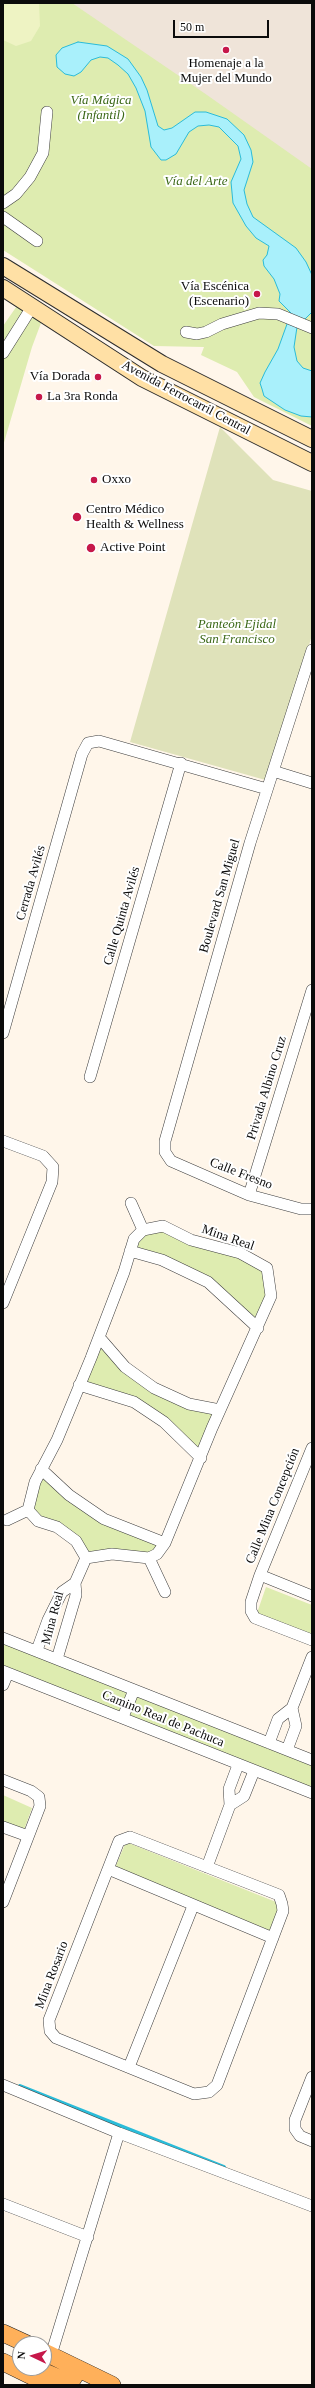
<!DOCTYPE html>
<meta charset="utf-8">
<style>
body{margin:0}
#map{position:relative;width:315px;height:2388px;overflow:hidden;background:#fff6ea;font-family:"Times New Roman",serif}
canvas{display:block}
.frame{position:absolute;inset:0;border:4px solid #0b0b0b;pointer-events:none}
.north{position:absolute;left:12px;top:2336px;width:40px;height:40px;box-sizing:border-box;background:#fff;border:1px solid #9d9d9d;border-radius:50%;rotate:274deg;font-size:11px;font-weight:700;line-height:16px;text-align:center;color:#0b0b0b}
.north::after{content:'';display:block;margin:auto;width:14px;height:18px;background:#c6184a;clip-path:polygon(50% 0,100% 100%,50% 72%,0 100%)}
.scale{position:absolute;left:173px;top:20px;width:96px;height:18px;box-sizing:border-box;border:2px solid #0b0b0b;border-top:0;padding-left:5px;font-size:12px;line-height:14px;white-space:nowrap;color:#0b0b0b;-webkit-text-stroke:3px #fff;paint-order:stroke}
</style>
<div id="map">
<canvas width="315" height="2388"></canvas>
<div class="frame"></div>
<div class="north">N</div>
<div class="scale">50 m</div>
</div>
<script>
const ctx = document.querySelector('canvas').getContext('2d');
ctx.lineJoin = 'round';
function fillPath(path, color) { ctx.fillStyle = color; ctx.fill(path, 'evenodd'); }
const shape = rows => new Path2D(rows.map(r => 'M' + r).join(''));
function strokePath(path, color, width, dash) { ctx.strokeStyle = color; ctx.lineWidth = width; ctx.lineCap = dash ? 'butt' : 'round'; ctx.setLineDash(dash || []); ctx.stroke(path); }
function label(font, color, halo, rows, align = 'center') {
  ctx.font = font + ' "Times New Roman",serif'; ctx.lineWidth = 4; ctx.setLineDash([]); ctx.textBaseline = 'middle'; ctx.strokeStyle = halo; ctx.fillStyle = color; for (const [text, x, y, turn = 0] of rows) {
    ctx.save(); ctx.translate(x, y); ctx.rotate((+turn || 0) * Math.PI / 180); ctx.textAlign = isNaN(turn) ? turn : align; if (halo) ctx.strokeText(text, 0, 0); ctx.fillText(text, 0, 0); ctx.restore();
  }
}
const green = shape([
 [3,3,312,3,312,426,254,397,237,372,201,355,204,347,154,346,3,250],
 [21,300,44,315,32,347,3,446,3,326],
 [163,1226,267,1268,271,1296,258,1328,208,1282,130,1251,134,1239],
 [99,1337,154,1388,220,1410,201,1458,134,1403,79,1385],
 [41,1469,69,1495,163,1544,151,1556,89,1555,39,1520,28,1510],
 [266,1587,312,1605,312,1637,257,1613],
 [3,1638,312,1760,312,1793,3,1671],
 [3,1795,32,1808,24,1830,3,1822],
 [126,1842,281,1904,270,1931,115,1868]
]);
const cemetery = shape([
 [220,427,273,480,312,491,312,635,269,781,130,742]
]);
const pitch = shape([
 [3,3,39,3,40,26,31,41,16,46,3,40]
]);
const plaza = shape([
 [72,3,312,3,312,169,207,95]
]);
const water = shape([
 [78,42,107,46,128,59,141,77,147,90,158,126,164,130,172,128,195,112,206,112,227,119,244,135,251,150,253,162,244,190,247,204,253,217,296,248,306,262,312,275,312,312,297,327,294,347,297,361,303,368,312,371,312,417,301,416,285,410,264,396,262,389,260,383,265,372,278,349,291,313,279,301,280,294,274,279,264,266,263,260,267,255,269,246,256,238,246,226,233,203,231,182,241,159,238,146,219,127,209,125,198,126,189,132,176,154,166,160,161,160,151,147,145,111,136,88,128,74,118,65,108,58,100,57,91,60,81,72,74,76,65,74,57,67,56,55,62,48,78,42]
]);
const stream = shape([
 [20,2086,224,2167]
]);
const street = shape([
 [3,203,16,194,30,177,43,153,47,112],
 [3,217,37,241],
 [186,332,197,334,206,332,222,324,259,313,278,314,312,328],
 [3,353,32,307],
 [312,650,250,843,165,1141,165,1152,171,1161,249,1195,301,1209,312,1209],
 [273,771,312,783],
 [3,1033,82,754,88,743,99,741,267,789],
 [90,1077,181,763],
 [3,1141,43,1156,53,1167,52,1182,3,1303],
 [249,1195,312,990],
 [131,1203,143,1230],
 [130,1251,162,1260,208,1282,258,1328],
 [99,1337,125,1367,154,1388,189,1404,220,1410],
 [79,1385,134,1402,164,1422,201,1458],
 [312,1448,260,1575,251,1602,251,1611,255,1618,312,1640],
 [41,1469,69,1495,104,1519,165,1543],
 [7,1520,28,1510,35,1482,57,1440,91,1358,124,1272,134,1239,143,1230,163,1226,191,1240,240,1253,267,1268,271,1296,212,1428,165,1543,157,1554,149,1558,112,1554,86,1558,76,1541,57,1527,38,1521,28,1510],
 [149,1558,165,1592],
 [260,1575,312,1596],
 [75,1583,86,1558],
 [3,1638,312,1760],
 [37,1650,48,1620,62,1592,75,1583,76,1595,57,1659],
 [3,1671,312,1793],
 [3,1685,8,1673],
 [292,1708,312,1657],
 [123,1717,134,1690],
 [269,1743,278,1719,292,1708,296,1726,287,1750],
 [238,1765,229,1789,230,1805,244,1796,254,1771],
 [3,1780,31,1791,39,1797,40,1806,3,1902],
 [3,1827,28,1836],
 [130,1837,279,1895,282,1904,283,1911,217,2085,209,2092,194,2094,56,2038,50,2031,49,2020,119,1841,130,1837],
 [207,1867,230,1805],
 [108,1869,273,1938],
 [129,2067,193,1906],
 [312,2077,295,2120,295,2129,300,2136,312,2141],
 [3,2085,119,2133,312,2206],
 [3,2204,88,2237],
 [51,2355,119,2133]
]);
const secondary = shape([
 [3,266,162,364,312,439],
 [3,288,142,378,312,463]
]);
const primary = shape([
 [3,2333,27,2344],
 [44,2352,112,2385],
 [3,2362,50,2385],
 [40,2370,66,2381,72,2380,79,2369]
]);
const markers = [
 [226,50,4,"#c6184a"],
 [257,294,4,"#c6184a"],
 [98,377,4,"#c6184a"],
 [39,397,4,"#c6184a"],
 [94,480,4,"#c6184a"],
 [77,517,5,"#c6184a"],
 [91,548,5,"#c6184a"]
];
const poiNames = [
 ["Homenaje a la",226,64,"center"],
 ["Mujer del Mundo",226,79,"center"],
 ["Vía Escénica",249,287,"right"],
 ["(Escenario)",249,302,"right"],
 ["Vía Dorada",90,377,"right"],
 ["La 3ra Ronda",47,397],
 ["Oxxo",102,480],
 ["Centro Médico",86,510],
 ["Health & Wellness",86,525],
 ["Active Point",100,548]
];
const parkNames = [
 ["Vía Mágica",101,101],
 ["(Infantil)",101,116],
 ["Vía del Arte",196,182],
 ["Panteón Ejidal",237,625],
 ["San Francisco",237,640]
];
const streetNames = [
 ["Avenida Ferrocarril Central",186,398,28],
 ["Cerrada Avilés",31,883,-74],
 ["Boulevard San Miguel",220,896,-74],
 ["Calle Quinta Avilés",122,916,-74],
 ["Privada Albino Cruz",267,1088,-73],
 ["Calle Fresno",241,1174,21],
 ["Mina Real",228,1238,19],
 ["Calle Mina Concepción",273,1506,-68],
 ["Mina Real",53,1618,-75],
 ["Camino Real de Pachuca",163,1719,22],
 ["Mina Rosario",52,1975,-69]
];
fillPath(green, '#deecb0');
fillPath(cemetery, '#dfe2ba');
fillPath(pitch, '#eef3c3');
fillPath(plaza, '#efe4d9');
fillPath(water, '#a9f0fb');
strokePath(water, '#2abcd9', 1);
strokePath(stream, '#2abcd9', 4);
strokePath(street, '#3e3e3e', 12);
strokePath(secondary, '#2d2d2d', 18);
strokePath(primary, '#1c1c1c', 18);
strokePath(street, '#fff', 11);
strokePath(secondary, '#ffe0a5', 16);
strokePath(primary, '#ffb05a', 17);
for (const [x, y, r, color] of markers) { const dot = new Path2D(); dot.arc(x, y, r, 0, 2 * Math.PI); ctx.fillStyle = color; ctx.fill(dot); strokePath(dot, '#fff', 1.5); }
label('13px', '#0b0b0b', '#fff', poiNames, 'left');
label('italic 13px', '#3b6817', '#fff', parkNames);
label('13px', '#0b0b0b', '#fff', streetNames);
</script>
